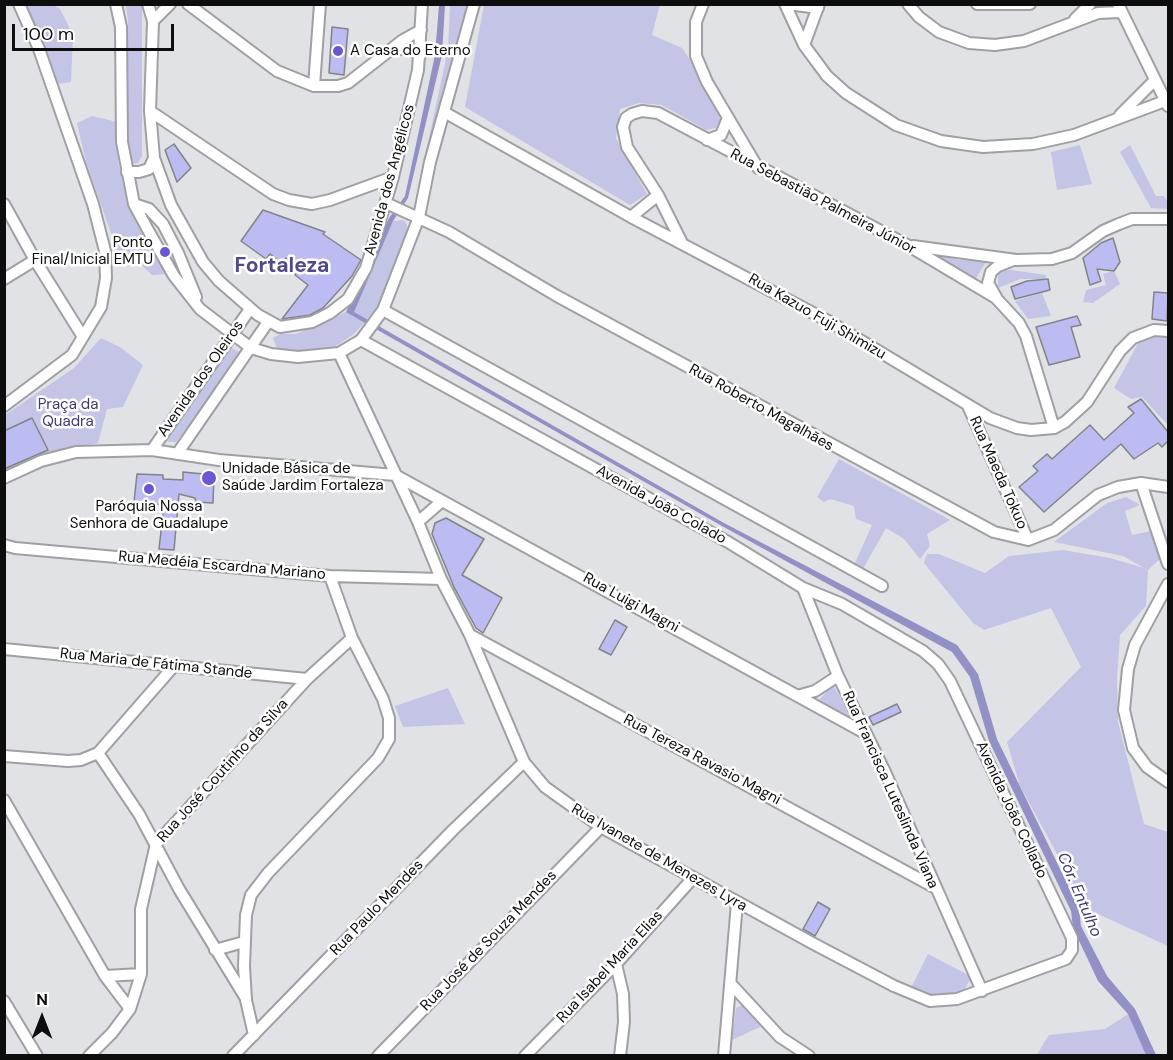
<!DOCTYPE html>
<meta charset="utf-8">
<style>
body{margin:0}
#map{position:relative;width:1173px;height:1060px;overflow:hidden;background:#e1e2e5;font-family:"DM Sans",sans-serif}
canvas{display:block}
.frame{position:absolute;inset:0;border:6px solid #0d0d0e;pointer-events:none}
.north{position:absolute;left:12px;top:988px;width:60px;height:60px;-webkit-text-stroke:4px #fff;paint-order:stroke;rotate:0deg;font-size:16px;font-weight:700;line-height:24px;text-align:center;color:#0d0d0e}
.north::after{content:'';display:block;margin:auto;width:21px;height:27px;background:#0d0d0e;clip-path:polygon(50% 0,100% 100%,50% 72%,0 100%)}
.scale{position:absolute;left:12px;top:24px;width:162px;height:27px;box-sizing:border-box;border:3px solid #0d0d0e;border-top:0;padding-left:8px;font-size:18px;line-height:21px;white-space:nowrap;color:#0d0d0e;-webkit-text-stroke:4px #fff;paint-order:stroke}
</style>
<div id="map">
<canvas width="1173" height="1060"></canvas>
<div class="frame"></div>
<div class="north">N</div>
<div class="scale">100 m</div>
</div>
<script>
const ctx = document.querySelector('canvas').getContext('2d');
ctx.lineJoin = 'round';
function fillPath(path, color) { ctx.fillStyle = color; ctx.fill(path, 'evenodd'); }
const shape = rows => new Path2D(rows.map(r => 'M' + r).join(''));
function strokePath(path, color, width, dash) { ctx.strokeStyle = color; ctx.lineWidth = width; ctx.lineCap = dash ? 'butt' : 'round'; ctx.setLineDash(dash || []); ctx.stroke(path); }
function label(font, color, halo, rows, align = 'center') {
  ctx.font = font + ' "DM Sans",sans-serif'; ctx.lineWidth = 5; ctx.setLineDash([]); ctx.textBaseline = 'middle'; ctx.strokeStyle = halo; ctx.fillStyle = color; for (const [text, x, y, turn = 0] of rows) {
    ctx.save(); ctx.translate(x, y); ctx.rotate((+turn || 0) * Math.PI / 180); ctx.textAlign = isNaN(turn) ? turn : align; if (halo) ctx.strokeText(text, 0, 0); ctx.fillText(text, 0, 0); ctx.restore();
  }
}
const green = shape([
 [660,4,652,35,682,48,725,112,716,128,706,130,662,105,639,103,620,109,616,138,647,194,630,205,465,107,484,5],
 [19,5,53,5,60,9,73,35,71,82,58,84,50,80],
 [126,5,142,5,142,156,138,163,131,164,127,152,128,20],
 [450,5,477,5,418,189,448,49],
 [92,116,117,122,118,162,127,196,168,274,152,275,137,261,118,253,86,162,77,123],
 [1080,145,1092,184,1057,190,1051,152],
 [1130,145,1156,196,1164,196,1168,202,1168,209,1151,208,1120,152],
 [403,220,407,224,407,237,390,278,376,309,354,334,331,349,278,351,273,338,280,334,296,334,346,312,393,221],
 [933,254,959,260,986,262,976,278,932,257],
 [1004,269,1046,275,1045,279,1020,279,998,288,998,271],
 [1114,271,1120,284,1093,303,1083,302,1086,290,1106,285,1103,274],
 [1042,293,1051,316,1028,319,1015,301],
 [1158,336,1168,337,1168,425,1142,397,1131,399,1114,388,1141,338],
 [101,338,120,347,143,365,123,407,107,409,98,443,62,450,5,473,5,415,74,368],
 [230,347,243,354,176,442,161,441],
 [839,459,950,520,927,534,930,546,920,559,904,539,886,528,863,569,854,565,872,525,856,519,854,506,830,499,824,502,817,497],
 [1126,497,1140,505,1125,511,1132,535,1151,531,1162,557,1148,570,1146,606,1120,635,1117,678,1118,722,1144,824,1168,832,1168,946,1087,909,1020,786,1007,742,1081,667,1051,608,984,630,973,623,924,563,927,554,939,554,985,573,1009,556,1063,550,1110,558,1144,568,1123,556,1054,542,1107,503],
 [833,685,853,720,819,700],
 [448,688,465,724,403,727,395,706],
 [928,954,972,977,964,990,951,1001,941,1002,911,988],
 [742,1005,762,1026,732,1040,736,1008],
 [1133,1011,1153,1056,1036,1056,1049,1035,1105,1029]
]);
const water = shape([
 [439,5,445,5,442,55,408,198,393,221,354,312,724,523,957,645,978,674,997,739,1079,908,1081,926,1107,976,1135,1009,1156,1055,1146,1055,1128,1014,1098,981,1073,928,1071,911,989,741,970,677,952,652,722,526,346,312,389,218,405,196,435,55]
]);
const building = shape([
 [332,27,348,29,344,75,329,73,332,27],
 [174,144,191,168,177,182,165,150,174,144],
 [263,210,325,232,323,234,361,260,352,276,323,308,310,315,282,319,308,285,295,275,300,268,286,258,282,264,270,254,266,259,241,241,263,210],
 [1113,238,1120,262,1114,271,1097,269,1101,281,1090,285,1083,258,1101,243,1113,238],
 [1048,279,1050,290,1015,299,1011,287,1027,281,1048,279],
 [1154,292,1168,293,1167,321,1152,319,1154,292],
 [1077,316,1081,325,1071,327,1080,357,1049,365,1036,327,1077,316],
 [1141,399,1168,432,1168,441,1162,447,1158,443,1134,459,1121,444,1044,512,1019,487,1038,471,1033,466,1047,454,1052,459,1090,425,1104,440,1134,413,1128,407,1141,399],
 [32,418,48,450,4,469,4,431,32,418],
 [183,472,214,475,213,503,196,502,195,498,179,494,174,550,159,549,164,505,134,502,137,474,163,475,163,479,183,480,183,472],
 [446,518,484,539,462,575,502,598,483,633,476,628,454,587,432,534,435,523,446,518],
 [615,620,627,627,611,655,599,649,615,620],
 [897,704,901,712,873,725,869,717,897,704],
 [818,902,830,909,815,936,803,929,818,902]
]);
const minor = shape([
 [116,4,121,27,122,142,134,204,148,230,174,276,200,309,251,348,271,354,298,357,339,353,361,340,383,310,419,217,430,162,474,4],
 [148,4,153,21,150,111,154,158,171,205,203,262,219,281,258,315,280,327,312,322,330,313,348,299,366,268,393,177,418,70,422,4],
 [188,4,277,71,314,86,338,86,348,83,403,40,421,30],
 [703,4,696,22,696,56,707,82,758,168],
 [785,4,804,45,827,76,846,93,896,125,941,141,983,147,1033,144,1074,135,1165,101],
 [788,4,818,8],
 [908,4,919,17,939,32,969,43,995,45,1024,41,1098,13,1120,12],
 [977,4,1030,4],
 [1118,4,1168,106],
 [1075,19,1090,4],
 [153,21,170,4],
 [804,45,819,4],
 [394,49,411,49,420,56],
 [314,86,320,4],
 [150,111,273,194,289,200,312,204,330,200,393,177],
 [444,112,631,217,830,322,990,418,1017,428,1031,430,1054,428,1065,422,1087,402,1120,351,1133,338,1154,330,1168,331],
 [1120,115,1154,81],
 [707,140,721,135,728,118],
 [127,172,139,172,149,169,154,158],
 [658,195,681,241],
 [386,203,449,232,557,296,994,532,1028,540,1054,530,1098,495,1118,487,1141,483,1168,487],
 [4,204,35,260,83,337],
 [134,204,149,209,163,224,178,253,196,297],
 [631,217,658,195,627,147,623,127,626,118,632,114,642,111,658,113,907,245,996,298,1019,323,1026,336,1054,428],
 [913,246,1016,260,1052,259,1072,253,1103,231,1119,224,1132,219,1168,219],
 [4,279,35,260],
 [996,297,988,283,991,272,998,266,1013,260],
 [383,310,882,586],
 [339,353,418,522,441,579,470,635,524,762,545,787,601,827,814,944,894,986,930,1001,957,999,1066,959,1072,950,1072,938,950,681,938,664,923,651,842,604,803,588,728,542,361,340],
 [4,406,72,355,101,307,106,278,105,251,93,204,39,49,19,4],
 [968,406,1028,540],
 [152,450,250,309],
 [177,454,268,322],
 [4,478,41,461,76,452,152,450,219,460,395,475,865,733],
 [1141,483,1168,564],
 [418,522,442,501],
 [4,545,15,548,330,576,441,579],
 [1168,584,1135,645,1128,669,1124,710,1133,748,1147,767,1168,782],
 [803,588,838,676,885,772,982,991],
 [470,635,934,887],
 [4,649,307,679],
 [797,696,815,691,838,676],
 [98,753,139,814,179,889,245,997],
 [4,756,68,761,81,760,98,753,173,667],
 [4,800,105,976,130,1009],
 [215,950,244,942],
 [616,964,623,994,624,1022,620,1056],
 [105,976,141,974],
 [731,984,780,1037,809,1056],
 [4,1001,37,1056],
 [254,1035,246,1000,244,966,246,915,251,895,268,873,378,758,389,739,389,718,383,699,352,638,330,576],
 [89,1056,112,1033,130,1009,141,974,141,909,156,844,307,679,352,638],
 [233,1056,453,830,524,762],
 [378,1056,601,827],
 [525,1056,616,964,693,878],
 [724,1056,737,903]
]);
const markers = [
 [338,51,6,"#6a57d1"],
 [165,252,6,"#6a57d1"],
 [209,478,8,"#6a57d1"],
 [149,489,6,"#6a57d1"]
];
const poiNames = [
 ["A Casa do Eterno",350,51],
 ["Ponto",153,243,"right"],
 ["Final/Inicial EMTU",153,260,"right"],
 ["Unidade Básica de",222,469],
 ["Saúde Jardim Fortaleza",222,486],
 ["Paróquia Nossa",149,507,"center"],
 ["Senhora de Guadalupe",149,524,"center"]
];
const streetNames = [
 ["Avenida dos Angélicos",390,180,-75],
 ["Rua Sebastião Palmeira Júnior",823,202,28],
 ["Rua Kazuo Fuji Shimizu",817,317,30],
 ["Avenida dos Oleiros",201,379,-55],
 ["Rua Roberto Magalhães",761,408,29],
 ["Rua Maeda Tokuo",998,473,66],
 ["Avenida João Colado",661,505,29],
 ["Rua Medéia Escardna Mariano",222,566,5],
 ["Rua Luigi Magni",631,603,29],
 ["Rua Maria de Fátima Stande",156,664,6],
 ["Rua Tereza Ravasio Magni",702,760,28],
 ["Rua José Coutinho da Silva",223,771,-48],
 ["Rua Francisca Luteslinda Viana",890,790,66],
 ["Avenida João Collado",1011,810,65],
 ["Rua Ivanete de Menezes Lyra",659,858,30],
 ["Rua Paulo Mendes",377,908,-46],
 ["Rua José de Souza Mendes",489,941,-46],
 ["Rua Isabel Maria Elias",610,967,-47]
];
const parkNames = [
 ["Praça da",68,405],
 ["Quadra",68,422]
];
const waterNames = [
 ["Cór. Entulho",1079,895,67]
];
const districtNames = [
 ["Fortaleza",282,266]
];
fillPath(green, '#c4c4e6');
fillPath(water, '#9290c5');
fillPath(building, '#bcbbf2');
strokePath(building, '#838387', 1.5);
strokePath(minor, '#a0a0a4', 14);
strokePath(minor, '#fff', 10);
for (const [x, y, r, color] of markers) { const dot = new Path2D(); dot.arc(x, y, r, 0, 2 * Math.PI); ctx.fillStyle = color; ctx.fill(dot); strokePath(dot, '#fff', 2); }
label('15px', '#0d0d0e', '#fff', poiNames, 'left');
label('15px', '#0d0d0e', '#fff', streetNames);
label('15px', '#403879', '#fff', parkNames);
label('italic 16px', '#3e3676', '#fff', waterNames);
label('bold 21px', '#4f4a88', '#fff', districtNames);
</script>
